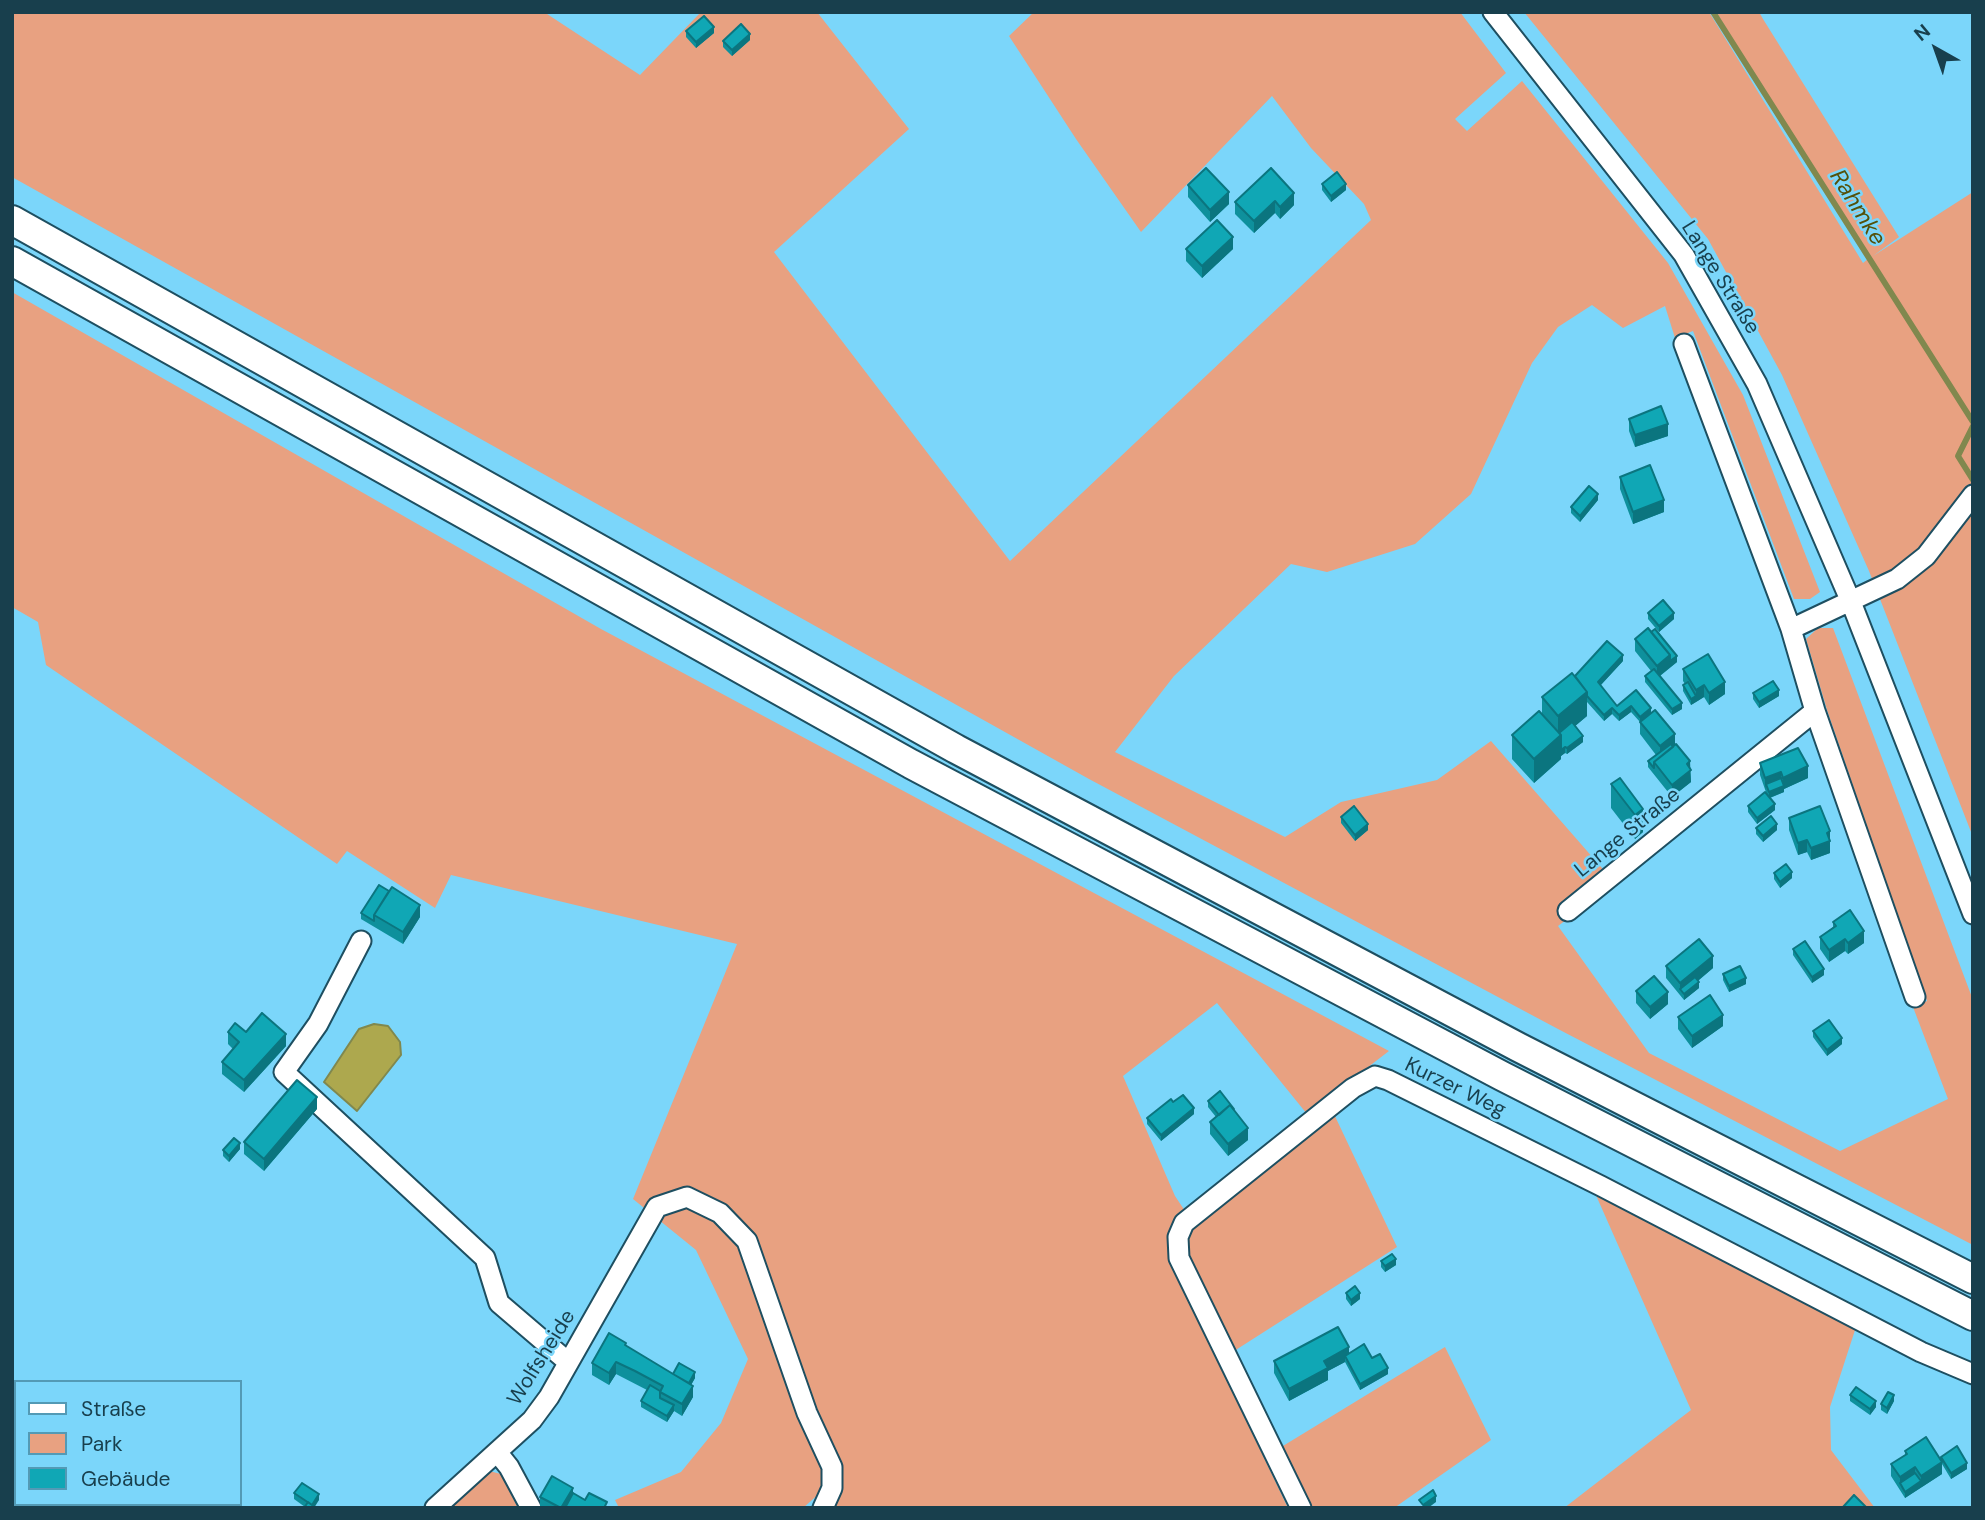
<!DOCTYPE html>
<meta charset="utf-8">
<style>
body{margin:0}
#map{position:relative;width:1985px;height:1520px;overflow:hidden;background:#7bd6fa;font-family:"DM Sans",sans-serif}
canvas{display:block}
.frame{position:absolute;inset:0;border:14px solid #183f4d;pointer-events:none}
.legend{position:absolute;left:14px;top:1380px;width:228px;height:126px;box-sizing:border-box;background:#7bd6fa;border:2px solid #539ab5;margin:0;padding:9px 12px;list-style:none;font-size:21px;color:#183f4d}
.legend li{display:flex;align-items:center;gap:14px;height:35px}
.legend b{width:35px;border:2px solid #539ab5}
.north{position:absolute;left:1901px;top:14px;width:70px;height:70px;-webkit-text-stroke:5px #7bd6fa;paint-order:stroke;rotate:320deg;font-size:19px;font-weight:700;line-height:28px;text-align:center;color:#183f4d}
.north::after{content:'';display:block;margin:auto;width:24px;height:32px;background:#183f4d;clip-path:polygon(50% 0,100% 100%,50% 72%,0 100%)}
</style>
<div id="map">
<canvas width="1985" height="1520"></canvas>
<div class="frame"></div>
<ul class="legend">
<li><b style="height:9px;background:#fff"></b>Straße</li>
<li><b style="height:19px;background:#e8a181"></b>Park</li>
<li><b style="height:19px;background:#10a7b5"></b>Gebäude</li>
</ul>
<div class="north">N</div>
</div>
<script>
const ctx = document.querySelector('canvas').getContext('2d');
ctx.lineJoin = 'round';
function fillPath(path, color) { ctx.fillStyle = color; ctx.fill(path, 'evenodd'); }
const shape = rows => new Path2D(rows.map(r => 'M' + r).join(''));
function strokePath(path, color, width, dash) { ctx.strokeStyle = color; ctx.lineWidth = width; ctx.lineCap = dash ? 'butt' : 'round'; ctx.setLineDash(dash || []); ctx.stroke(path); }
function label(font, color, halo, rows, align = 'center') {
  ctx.font = font + ' "DM Sans",sans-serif'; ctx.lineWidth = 5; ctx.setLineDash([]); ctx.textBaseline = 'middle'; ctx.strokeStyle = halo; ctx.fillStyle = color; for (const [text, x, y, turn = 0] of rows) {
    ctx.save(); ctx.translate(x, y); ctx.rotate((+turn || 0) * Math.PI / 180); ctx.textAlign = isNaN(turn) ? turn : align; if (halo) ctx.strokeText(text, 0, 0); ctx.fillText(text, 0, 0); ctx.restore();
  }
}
const green = shape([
 [12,12,544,12,640,75,701,12,817,12,909,129,774,252,1010,561,1371,220,1364,204,1311,148,1272,96,1141,232,1076,139,1009,36,1034,12,1460,12,1506,73,1455,119,1467,131,1522,81,1668,263,1743,395,1820,592,1810,599,1794,599,1693,331,1675,338,1665,306,1623,328,1592,305,1558,327,1532,363,1471,494,1415,544,1327,572,1291,564,1174,676,1115,752,1285,837,1341,802,1437,780,1491,741,1615,883,1558,926,1649,1053,1840,1151,1948,1099,1913,1007,1927,1001,1827,710,1806,639,1818,628,1833,628,1973,1000,1973,1245,1558,1029,1089,779,12,177],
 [1524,12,1709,12,1863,263,1869,258,1716,12,1759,12,1763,19,1899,237,1873,256,1973,192,1973,837,1869,571,1782,375,1708,239],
 [12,292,601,629,1389,1051,1307,1114,1217,1003,1123,1076,1175,1196,1185,1211,1171,1225,1169,1258,1288,1508,829,1508,821,1492,803,1508,619,1508,615,1500,681,1472,721,1423,748,1359,696,1250,633,1199,737,944,451,875,435,908,347,851,337,864,46,665,38,622,12,607],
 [1333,1112,1397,1247,1231,1353,1189,1263,1184,1242,1189,1230],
 [1595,1193,1856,1327,1830,1407,1831,1450,1875,1508,1564,1508,1691,1410],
 [1445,1347,1491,1440,1394,1508,1306,1508,1278,1449],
 [489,1471,501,1474,518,1508,449,1508],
 [12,1481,16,1483,16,1504,65,1504,70,1508,12,1508]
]);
const water = shape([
 [374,1024,388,1026,400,1042,401,1055,357,1111,324,1082,359,1029,374,1024]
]);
const stream = shape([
 [1713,12,1973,422],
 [1973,426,1958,456,1973,480]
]);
const minor = shape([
 [1493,12,1684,255,1757,384,1851,602,1973,914],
 [1684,344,1791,629],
 [1568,911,1815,711],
 [361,941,318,1024,284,1072,485,1258,499,1303,568,1362],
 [1915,997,1815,711,1791,629,1897,579,1926,556,1973,495],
 [497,1452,509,1467,531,1508],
 [435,1508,532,1420,549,1397,657,1207,687,1197,720,1213,747,1241,807,1413,832,1467,832,1488,823,1508],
 [1301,1508,1179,1258,1178,1237,1184,1223,1353,1088,1375,1076,1388,1080,1601,1186,1921,1352,1973,1374]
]);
const highway = shape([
 [12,220,956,749,1518,1047,1973,1279],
 [12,261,911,764,1502,1076,1973,1316]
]);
const wall = shape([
 [686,31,714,33,696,48,686,37],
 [750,40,732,56,723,47,723,41],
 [1271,168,1294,205,1280,219,1275,213,1254,233,1235,214,1235,202],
 [1322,184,1346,190,1331,202,1322,190],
 [1188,185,1229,204,1210,222,1188,197],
 [1186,249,1233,249,1202,278,1186,261],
 [1629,419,1668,436,1635,447,1629,431],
 [1620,477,1664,512,1633,524,1620,489],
 [1598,500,1580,522,1571,513,1571,507],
 [1648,613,1674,619,1659,632,1648,619],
 [1635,639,1677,662,1660,676,1682,709,1672,715,1645,682,1645,676,1651,671,1635,651],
 [1623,661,1600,686,1617,706,1636,690,1651,713,1690,769,1691,782,1672,797,1648,767,1648,761,1656,755,1640,734,1640,722,1631,712,1619,721,1612,714,1604,721,1587,702,1587,716,1575,726,1583,742,1567,754,1565,753,1561,756,1561,759,1534,783,1512,759,1512,735,1542,715,1542,697,1575,676],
 [1683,669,1725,694,1709,705,1704,697,1691,705,1683,691,1683,685,1685,684,1683,681],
 [1753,693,1779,696,1759,708,1753,699],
 [1760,763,1808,778,1784,789,1784,792,1770,798,1775,810,1757,824,1748,812,1748,806,1767,795,1760,775],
 [1620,778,1643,832,1635,839,1611,808,1611,784],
 [1341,817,1368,830,1355,841,1341,823],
 [1789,818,1830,831,1830,853,1811,860,1807,852,1798,855,1789,830],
 [1756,828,1777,830,1763,842,1756,834],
 [1774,873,1792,878,1780,888,1774,879],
 [389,891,420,917,403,944,361,919,361,913],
 [1833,922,1864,943,1848,954,1845,951,1829,962,1820,949,1820,937,1833,927],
 [1793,949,1824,975,1812,983,1793,955],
 [1666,966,1713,968,1698,981,1699,988,1684,1000,1666,978],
 [1723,974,1746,984,1729,992,1723,980],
 [1636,991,1668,1004,1650,1019,1636,1003],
 [1678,1017,1723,1026,1692,1048,1678,1029],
 [1813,1031,1842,1044,1827,1056,1813,1037],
 [228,1032,246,1032,286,1046,244,1092,222,1074,222,1062,233,1049,228,1044],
 [1208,1101,1234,1110,1248,1140,1228,1156,1210,1134,1210,1122,1216,1117,1208,1107],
 [1173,1102,1194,1114,1161,1141,1147,1124,1147,1118],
 [317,1109,264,1171,244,1154,244,1142],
 [240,1149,229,1162,223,1156,223,1150],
 [1381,1261,1396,1265,1385,1272,1381,1267],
 [1346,1293,1360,1299,1351,1306,1346,1299],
 [626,1346,673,1374,695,1378,691,1385,693,1397,682,1416,674,1411,667,1422,641,1407,641,1401,647,1390,616,1374,609,1385,592,1375,592,1363],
 [1349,1353,1372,1358,1388,1374,1360,1390,1345,1362,1328,1371,1328,1380,1289,1401,1274,1373,1274,1361],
 [1850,1395,1876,1407,1870,1415,1850,1401],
 [1894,1401,1887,1414,1881,1410,1881,1404],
 [1905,1451,1941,1460,1941,1457,1967,1469,1951,1479,1942,1464,1942,1474,1905,1498,1891,1476,1891,1464,1905,1456],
 [294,1493,319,1500,305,1507,294,1499],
 [573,1494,585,1500,607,1508,540,1508,540,1497],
 [213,1504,222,1504,221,1508,213,1508]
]);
const shadedWall = shape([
 [714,27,714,33,696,48,696,42],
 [750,34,750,40,732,56,732,50],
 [1346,184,1346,190,1331,202,1331,196],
 [1229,192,1229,204,1210,222,1210,210],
 [1294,193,1294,205,1280,219,1280,207],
 [1275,201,1275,213,1254,233,1254,221],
 [1233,237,1233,249,1202,278,1202,266],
 [1668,424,1668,436,1635,447,1635,435],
 [1598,494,1598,500,1580,522,1580,516],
 [1664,500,1664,512,1633,524,1633,512],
 [1674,613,1674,619,1659,632,1659,626],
 [1623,655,1623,661,1598,688,1598,682],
 [1670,655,1677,656,1677,662,1657,678,1657,666],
 [1725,682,1725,694,1709,705,1709,693],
 [1704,685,1704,697,1696,702,1696,690],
 [1779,690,1779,696,1759,708,1759,702],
 [1587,692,1587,716,1561,738,1565,747,1565,753,1561,756,1561,759,1534,783,1534,759,1558,737,1558,716],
 [1696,696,1696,702,1691,705,1691,699],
 [1682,703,1682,709,1672,715,1672,709],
 [1631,706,1631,712,1619,721,1619,715],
 [1612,708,1612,714,1604,721,1604,715],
 [1651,708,1651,714,1640,723,1640,717],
 [1675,734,1675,746,1660,758,1660,746],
 [1583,736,1583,742,1567,754,1567,748],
 [1690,761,1691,782,1672,797,1672,785,1687,764],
 [1808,766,1808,778,1784,789,1784,792,1769,798,1769,792,1783,787,1783,778],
 [1781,772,1781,784,1766,784,1765,790,1765,778],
 [1775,804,1775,810,1757,824,1757,818],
 [1643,809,1643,832,1635,839,1635,815],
 [1368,824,1368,830,1355,841,1355,835],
 [1777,824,1777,830,1763,842,1763,836],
 [1830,831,1830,853,1811,860,1811,848,1827,833],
 [1807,840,1807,852,1798,855,1798,843],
 [1792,872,1792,878,1780,888,1780,882],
 [420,905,420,917,403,944,403,932],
 [1864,931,1864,943,1848,954,1848,943],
 [1845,939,1845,951,1829,962,1829,950],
 [1713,956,1713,968,1683,993,1680,989,1680,983],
 [1824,969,1824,975,1812,983,1812,977],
 [1746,978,1746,984,1729,992,1729,986],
 [1699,982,1699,988,1684,1000,1684,994],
 [1668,992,1668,1004,1650,1019,1650,1007],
 [1723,1015,1723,1026,1692,1048,1692,1036],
 [286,1034,286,1046,244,1092,244,1080],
 [1842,1038,1842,1044,1827,1056,1827,1050],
 [317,1097,317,1109,264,1171,264,1159],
 [1194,1108,1194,1114,1161,1141,1161,1135],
 [1248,1128,1248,1140,1228,1156,1228,1144],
 [240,1143,240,1149,229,1162,229,1156],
 [1396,1259,1396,1265,1385,1272,1385,1266],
 [1360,1293,1360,1299,1351,1306,1351,1300],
 [1349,1347,1349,1359,1345,1356,1345,1362,1328,1371,1328,1380,1289,1401,1289,1389,1324,1361],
 [616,1362,616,1374,609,1385,609,1373],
 [1388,1368,1388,1374,1360,1390,1360,1384],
 [695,1372,695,1378,686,1394,686,1388],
 [693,1386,693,1397,682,1416,682,1404],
 [1894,1395,1894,1401,1887,1414,1887,1408],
 [1876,1401,1876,1407,1870,1415,1870,1409],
 [674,1405,674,1411,667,1422,667,1416],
 [1942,1462,1942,1474,1905,1498,1905,1492,1921,1481,1921,1476],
 [1967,1463,1967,1469,1951,1479,1951,1473],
 [1915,1467,1915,1479,1900,1483,1900,1477],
 [573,1488,573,1500,568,1508,561,1508],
 [319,1494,319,1500,314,1508,311,1505],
 [1436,1496,1436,1502,1428,1508,1423,1508,1423,1505]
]);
const building = shape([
 [704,16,714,27,696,42,686,31,704,16],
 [741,24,750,34,732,50,723,41,741,24],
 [1206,168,1229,192,1210,210,1188,185,1206,168],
 [1271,168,1294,193,1280,207,1275,201,1254,221,1235,202,1271,168],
 [1337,172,1346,184,1331,196,1322,184,1337,172],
 [1217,220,1233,237,1202,266,1186,249,1217,220],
 [1661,406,1668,424,1635,435,1629,419,1661,406],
 [1650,465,1664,500,1633,512,1620,477,1650,465],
 [1589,486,1598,494,1580,516,1571,507,1589,486],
 [1663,600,1674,613,1659,626,1648,613,1663,600],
 [1648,628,1670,655,1657,666,1635,639,1648,628],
 [1655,629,1677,656,1670,661,1670,655,1651,632,1655,629],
 [1607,641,1623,655,1598,682,1617,706,1636,690,1651,708,1640,717,1631,706,1619,715,1612,708,1604,715,1587,696,1587,692,1575,676,1607,641],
 [1708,654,1725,682,1709,693,1704,685,1696,690,1683,669,1708,654],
 [1654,669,1682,703,1672,709,1645,676,1654,669],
 [1572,673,1587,692,1558,716,1542,697,1572,673],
 [1773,681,1779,690,1759,702,1753,693,1773,681],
 [1688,682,1696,696,1691,699,1683,685,1688,682],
 [1655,710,1675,734,1660,746,1640,722,1655,710],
 [1539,711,1561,735,1534,759,1512,735,1539,711],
 [1572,722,1583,736,1567,748,1565,747,1561,750,1561,735,1559,733,1572,722],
 [1671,744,1673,747,1654,762,1654,768,1648,761,1671,744],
 [1676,744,1690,761,1687,764,1691,770,1672,785,1654,762,1676,744],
 [1798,748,1808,766,1783,778,1781,772,1765,778,1760,763,1798,748],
 [1620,778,1643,809,1635,815,1611,784,1620,778],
 [1781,778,1784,786,1769,792,1766,784,1781,778],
 [1765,792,1775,804,1757,818,1748,806,1765,792],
 [1354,806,1368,824,1355,835,1341,817,1354,806],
 [1820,806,1830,831,1827,833,1830,841,1811,848,1807,840,1798,843,1789,818,1820,806],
 [1771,816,1777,824,1763,836,1756,828,1771,816],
 [1786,864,1792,872,1780,882,1774,873,1786,864],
 [379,885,389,891,374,915,374,921,361,913,379,885],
 [392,887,420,905,403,932,374,915,392,887],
 [1850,910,1864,931,1848,943,1845,939,1829,950,1820,937,1836,926,1833,922,1850,910],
 [1699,939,1713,956,1680,983,1666,966,1699,939],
 [1805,941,1824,969,1812,977,1793,949,1805,941],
 [1740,966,1746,978,1729,986,1723,974,1740,966],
 [1654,976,1668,992,1650,1007,1636,991,1654,976],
 [1695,977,1699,982,1684,994,1680,989,1695,977],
 [1710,995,1723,1015,1692,1036,1678,1017,1710,995],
 [262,1013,286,1034,244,1080,222,1062,239,1042,228,1032,235,1023,246,1032,262,1013],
 [1829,1020,1842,1038,1827,1050,1813,1031,1829,1020],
 [297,1080,317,1097,264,1159,244,1142,297,1080],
 [1220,1091,1234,1109,1233,1109,1230,1105,1219,1115,1208,1101,1220,1091],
 [1183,1095,1194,1108,1161,1135,1147,1118,1171,1099,1173,1102,1183,1095],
 [1230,1105,1248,1128,1228,1144,1210,1122,1230,1105],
 [234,1138,240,1143,229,1156,223,1150,234,1138],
 [1392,1254,1396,1259,1385,1266,1381,1261,1392,1254],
 [1355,1286,1360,1293,1351,1300,1346,1293,1355,1286],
 [1338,1327,1349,1347,1324,1361,1328,1368,1289,1389,1274,1361,1338,1327],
 [609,1333,626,1343,625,1345,693,1386,682,1404,660,1392,663,1386,635,1371,616,1362,609,1373,592,1363,609,1333],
 [1364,1344,1372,1358,1380,1354,1388,1368,1360,1384,1345,1356,1364,1344],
 [679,1363,695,1372,689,1383,673,1374,679,1363],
 [650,1385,660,1391,660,1398,674,1405,667,1416,641,1401,650,1385],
 [1856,1387,1876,1401,1870,1409,1850,1395,1856,1387],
 [1888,1392,1894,1395,1887,1408,1881,1404,1888,1392],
 [1926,1437,1942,1462,1921,1476,1915,1467,1900,1477,1891,1464,1907,1454,1905,1451,1926,1437],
 [1957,1446,1967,1463,1951,1473,1941,1457,1957,1446],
 [1915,1473,1921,1481,1905,1492,1900,1483,1915,1473],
 [552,1476,573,1488,561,1508,540,1497,552,1476],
 [302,1483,319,1494,312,1505,294,1493,302,1483],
 [1433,1490,1436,1496,1423,1505,1419,1500,1433,1490],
 [573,1493,585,1500,589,1493,607,1502,604,1508,565,1508,573,1493],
 [1854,1495,1867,1508,1844,1508,1843,1507,1854,1495],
 [308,1502,316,1508,304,1508,308,1502]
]);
const streetNames = [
 ["Lange Straße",1720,278,58],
 ["Lange Straße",1628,833,-39],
 ["Kurzer Weg",1455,1088,26],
 ["Wolfsheide",542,1358,-58]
];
const waterNames = [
 ["Rahmke",1857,208,58]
];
fillPath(green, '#e8a181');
fillPath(water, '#ada84e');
strokePath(water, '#80884e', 2);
strokePath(stream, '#80884e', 6);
strokePath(minor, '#1e4f61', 23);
strokePath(highway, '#1e4f61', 32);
strokePath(minor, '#fff', 19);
strokePath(highway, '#fff', 28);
fillPath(wall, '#0e909c');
fillPath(shadedWall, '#0b757f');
fillPath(building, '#10a7b5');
strokePath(building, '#0b757f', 2);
label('21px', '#183f4d', '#7bd6fa', streetNames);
label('italic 23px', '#54500a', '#7bd6fa', waterNames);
</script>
